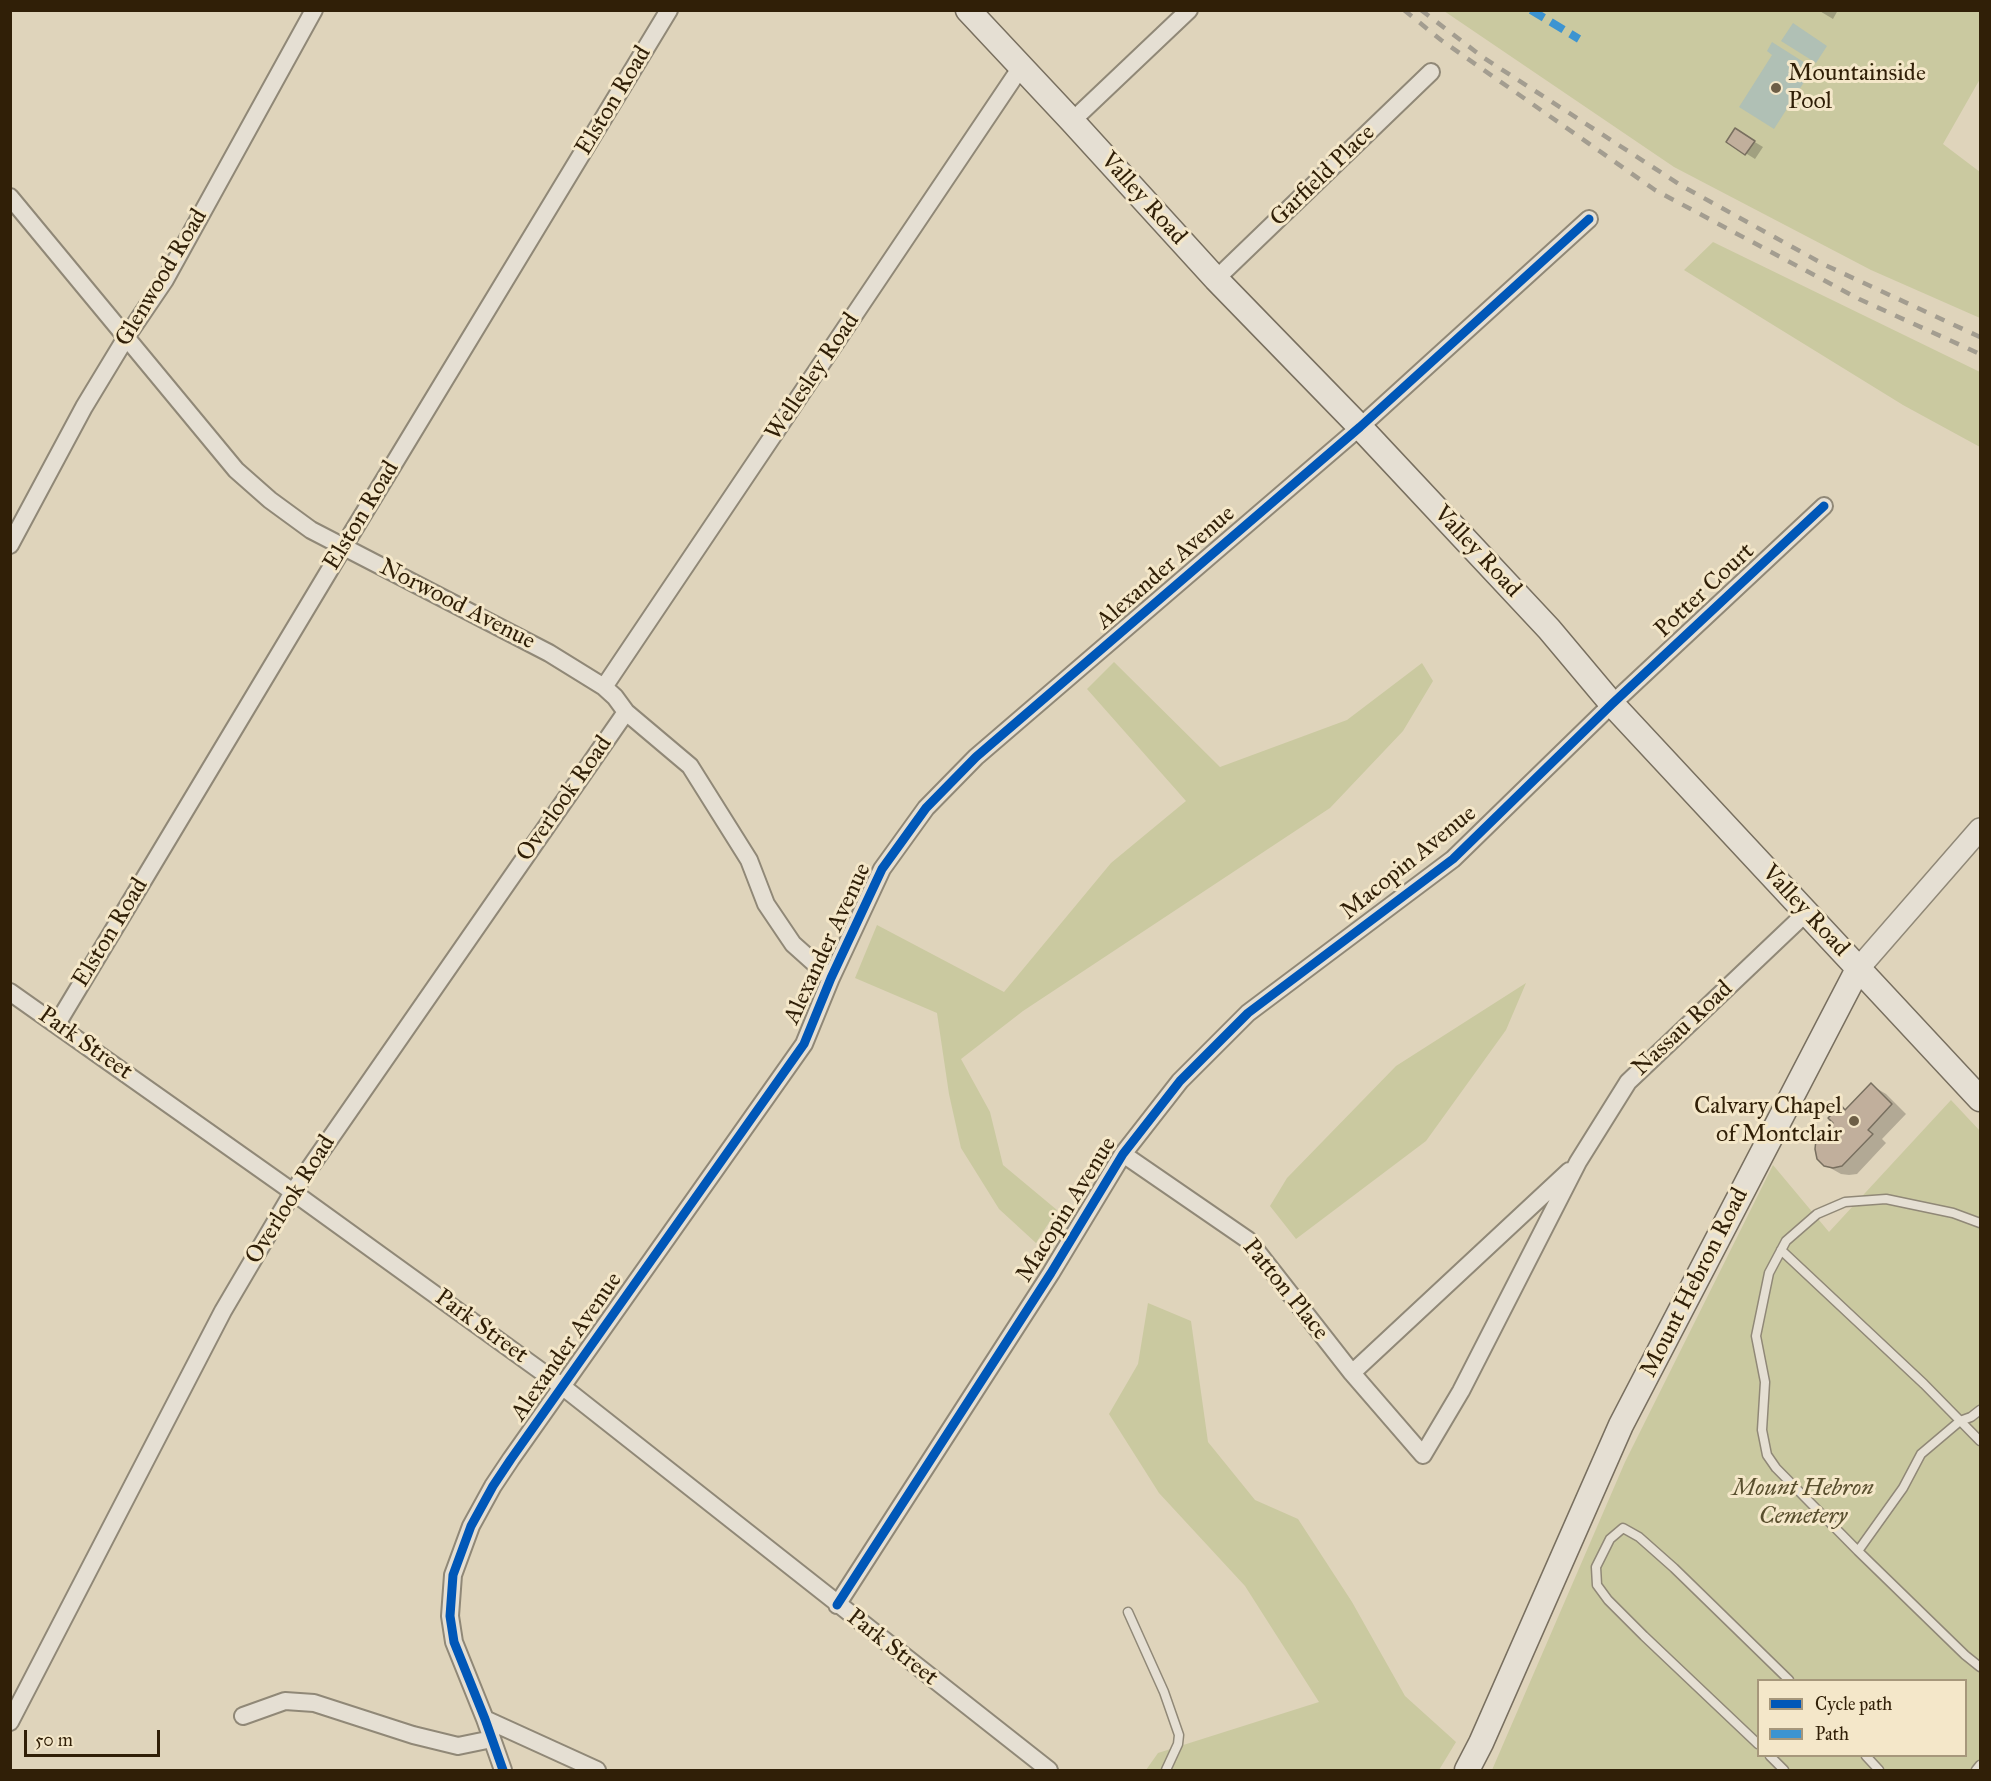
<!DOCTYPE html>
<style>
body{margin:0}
#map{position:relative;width:1991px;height:1781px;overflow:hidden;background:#dfd4bb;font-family:"IM FELL Great Primer",serif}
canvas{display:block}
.frame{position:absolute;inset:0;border:12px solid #301f07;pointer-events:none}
.legend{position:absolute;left:1757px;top:1679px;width:210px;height:78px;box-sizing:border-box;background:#f4e7c9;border:2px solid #a6977b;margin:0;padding:8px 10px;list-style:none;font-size:18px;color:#301f07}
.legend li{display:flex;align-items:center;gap:12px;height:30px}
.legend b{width:30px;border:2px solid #a6977b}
.scale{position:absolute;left:24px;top:1730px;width:136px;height:27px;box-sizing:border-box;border:3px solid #301f07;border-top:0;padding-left:8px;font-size:18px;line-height:21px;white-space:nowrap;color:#301f07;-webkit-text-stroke:4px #f4e7c9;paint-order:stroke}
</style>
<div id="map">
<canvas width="1991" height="1781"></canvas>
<div class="frame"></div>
<ul class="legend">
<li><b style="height:8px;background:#0057b8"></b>Cycle path</li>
<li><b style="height:8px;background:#3d94d1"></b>Path</li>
</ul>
<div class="scale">50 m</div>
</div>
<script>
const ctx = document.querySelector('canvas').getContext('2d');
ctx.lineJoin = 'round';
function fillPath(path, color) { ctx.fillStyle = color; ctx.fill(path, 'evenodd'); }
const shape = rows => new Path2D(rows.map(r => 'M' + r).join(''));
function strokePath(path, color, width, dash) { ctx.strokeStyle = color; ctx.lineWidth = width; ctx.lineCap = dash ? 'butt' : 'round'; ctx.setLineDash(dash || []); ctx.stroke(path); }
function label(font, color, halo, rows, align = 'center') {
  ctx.font = font + ' "IM FELL Great Primer",serif'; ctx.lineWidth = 6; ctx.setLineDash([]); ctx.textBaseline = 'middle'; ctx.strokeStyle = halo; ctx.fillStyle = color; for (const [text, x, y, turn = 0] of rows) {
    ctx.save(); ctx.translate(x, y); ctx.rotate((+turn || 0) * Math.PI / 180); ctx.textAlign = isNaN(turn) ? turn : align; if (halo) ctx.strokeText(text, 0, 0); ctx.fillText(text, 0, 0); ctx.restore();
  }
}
const green = shape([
 [1444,11,1980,11,1980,79,1943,144,1980,172,1980,318,1871,270,1674,167],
 [1713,242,1980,372,1980,447,1903,405,1684,270],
 [1114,662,1220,767,1347,720,1422,663,1433,681,1403,731,1330,808,1023,1011,961,1059,990,1112,1003,1165,1057,1210,1036,1243,999,1209,961,1148,949,1094,937,1013,855,978,877,925,1004,992,1111,863,1186,801,1087,689],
 [1526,983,1506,1030,1426,1141,1296,1239,1270,1206,1287,1178,1396,1066],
 [1951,1100,1980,1131,1980,1770,1492,1770,1625,1462,1773,1165,1829,1232],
 [1758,1680,1966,1680,1966,1756,1758,1756],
 [1148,1303,1191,1321,1208,1442,1255,1500,1298,1519,1352,1602,1405,1696,1456,1742,1439,1770,1146,1770,1158,1753,1319,1702,1245,1586,1159,1493,1109,1414,1138,1364]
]);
const water = shape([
 [1793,23,1827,46,1816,63,1781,41],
 [1772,42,1813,68,1774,129,1739,107,1772,55,1767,51]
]);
const shadow = shape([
 [1818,10,1838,10,1833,19],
 [1745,136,1763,147,1755,159,1728,142],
 [1871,1085,1886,1094,1906,1114,1882,1139,1886,1143,1857,1174,1849,1175,1841,1174,1825,1165,1835,1123,1841,1107,1847,1111]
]);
const building = shape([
 [1735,128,1755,141,1745,155,1726,142,1735,128],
 [1871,1083,1892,1104,1868,1130,1873,1134,1842,1166,1833,1168,1824,1166,1817,1159,1815,1149,1816,1140,1833,1123,1828,1118,1841,1105,1845,1110,1871,1083]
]);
const service = shape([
 [1980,1223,1953,1213,1886,1199,1845,1202,1817,1214,1786,1241,1769,1273,1756,1336,1765,1382,1762,1430,1767,1455,1776,1468,1858,1551,1903,1488,1921,1454,1960,1421,1971,1417,1980,1410],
 [1781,1250,1924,1384,1980,1441],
 [1858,1551,1965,1655,1980,1667],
 [1128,1612,1164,1692,1179,1735,1178,1744,1166,1770],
 [1758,1744,1644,1636,1608,1600,1597,1585,1596,1567,1610,1539,1623,1528,1639,1537,1674,1568,1789,1680],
 [1770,1756,1784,1770],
 [1866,1756,1879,1770],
 [1976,1770,1980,1765]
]);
const minor = shape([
 [1072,121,1189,10],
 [10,197,236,470,270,500,311,530,549,653,604,687,615,697,626,712,690,766,749,860,766,904,793,944,831,978],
 [1216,279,1431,72],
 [10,545,84,407,127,336,165,280,314,10],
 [604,687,1021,67],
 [10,992,293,1192,563,1387,1049,1770],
 [57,1024,344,546,669,10],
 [1123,1154,1248,1240,1352,1373,1423,1455,1461,1391,1578,1162,1628,1082,1807,912],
 [1352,1373,1569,1171],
 [837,1605,1051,1273,1123,1154,1180,1081,1248,1013,1453,859,1612,704,1824,506],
 [243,1716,285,1701,314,1703,413,1735,458,1746,492,1739],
 [485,1719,597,1770],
 [10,1722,223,1311,293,1192,626,712],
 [503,1770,485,1719,454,1642,450,1616,453,1575,471,1526,493,1486,511,1459,804,1044,831,978,882,869,926,808,976,757,1360,427,1589,219]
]);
const tertiary = shape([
 [1858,969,1980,829]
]);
const secondary = shape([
 [968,10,1072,121,1216,279,1360,427,1549,629,1612,704,1980,1099],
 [1467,1770,1481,1743,1621,1425,1858,969]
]);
const rail = shape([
 [1404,10,1441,40,1655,190,1859,299,1980,354],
 [1421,10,1484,58,1682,186,1825,265,1980,337]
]);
const quiet = shape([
 [1531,10,1579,39]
]);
const cycleway = shape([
 [837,1605,1051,1273,1123,1154,1180,1081,1248,1013,1453,859,1612,704,1824,506],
 [503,1770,485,1719,454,1642,450,1616,453,1575,471,1526,493,1486,511,1459,804,1044,831,978,882,869,926,808,976,757,1360,427,1589,219]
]);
const markers = [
 [1776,88,6,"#6d5e46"],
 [1854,1121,6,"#6d5e46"]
];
const poiNames = [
 ["Mountainside",1788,74],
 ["Pool",1788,102],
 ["Calvary Chapel",1842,1107,"right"],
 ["of Montclair",1842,1135,"right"]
];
const streetNames = [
 ["Elston Road",614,101,-59],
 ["Garfield Place",1323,176,-44],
 ["Valley Road",1143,199,48],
 ["Glenwood Road",162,278,-59],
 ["Wellesley Road",813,377,-56],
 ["Elston Road",362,516,-59],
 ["Valley Road",1477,552,47],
 ["Alexander Avenue",1166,568,-41],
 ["Potter Court",1705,591,-43],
 ["Norwood Avenue",457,605,27],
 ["Overlook Road",565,799,-55],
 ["Macopin Avenue",1409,863,-39],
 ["Valley Road",1805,911,47],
 ["Elston Road",111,933,-59],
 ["Alexander Avenue",828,944,-65],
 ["Nassau Road",1683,1029,-43],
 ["Park Street",85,1044,35],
 ["Overlook Road",291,1200,-58],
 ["Macopin Avenue",1067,1210,-58],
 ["Mount Hebron Road",1695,1283,-63],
 ["Patton Place",1285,1290,51],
 ["Park Street",481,1327,36],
 ["Alexander Avenue",567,1347,-55],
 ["Park Street",892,1648,38]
];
const parkNames = [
 ["Mount Hebron",1803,1489],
 ["Cemetery",1803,1517]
];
fillPath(green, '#cac9a0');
fillPath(water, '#b0c0b5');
fillPath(shadow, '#0003');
fillPath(building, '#c1af9c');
strokePath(building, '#786f5f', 1.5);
strokePath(service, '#908877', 11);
strokePath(minor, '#908877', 20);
strokePath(tertiary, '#908877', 24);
strokePath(secondary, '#786f5f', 27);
strokePath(service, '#e5dfd3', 8);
strokePath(minor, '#e5dfd3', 16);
strokePath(tertiary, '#e5dfd3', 21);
strokePath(secondary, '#e5dfd3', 24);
strokePath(rail, '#a39d90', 4.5, [10, 10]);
strokePath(quiet, '#3d94d1', 8, [15, 8]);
strokePath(cycleway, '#0057b8', 9);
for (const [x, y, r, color] of markers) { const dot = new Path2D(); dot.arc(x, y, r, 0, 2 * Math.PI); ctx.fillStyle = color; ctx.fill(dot); strokePath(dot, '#f4e7c9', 2); }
label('24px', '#301f07', '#f4e7c9', poiNames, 'left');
label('24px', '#301f07', '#f4e7c9', streetNames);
label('italic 24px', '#594f2e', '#f4e7c9', parkNames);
</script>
